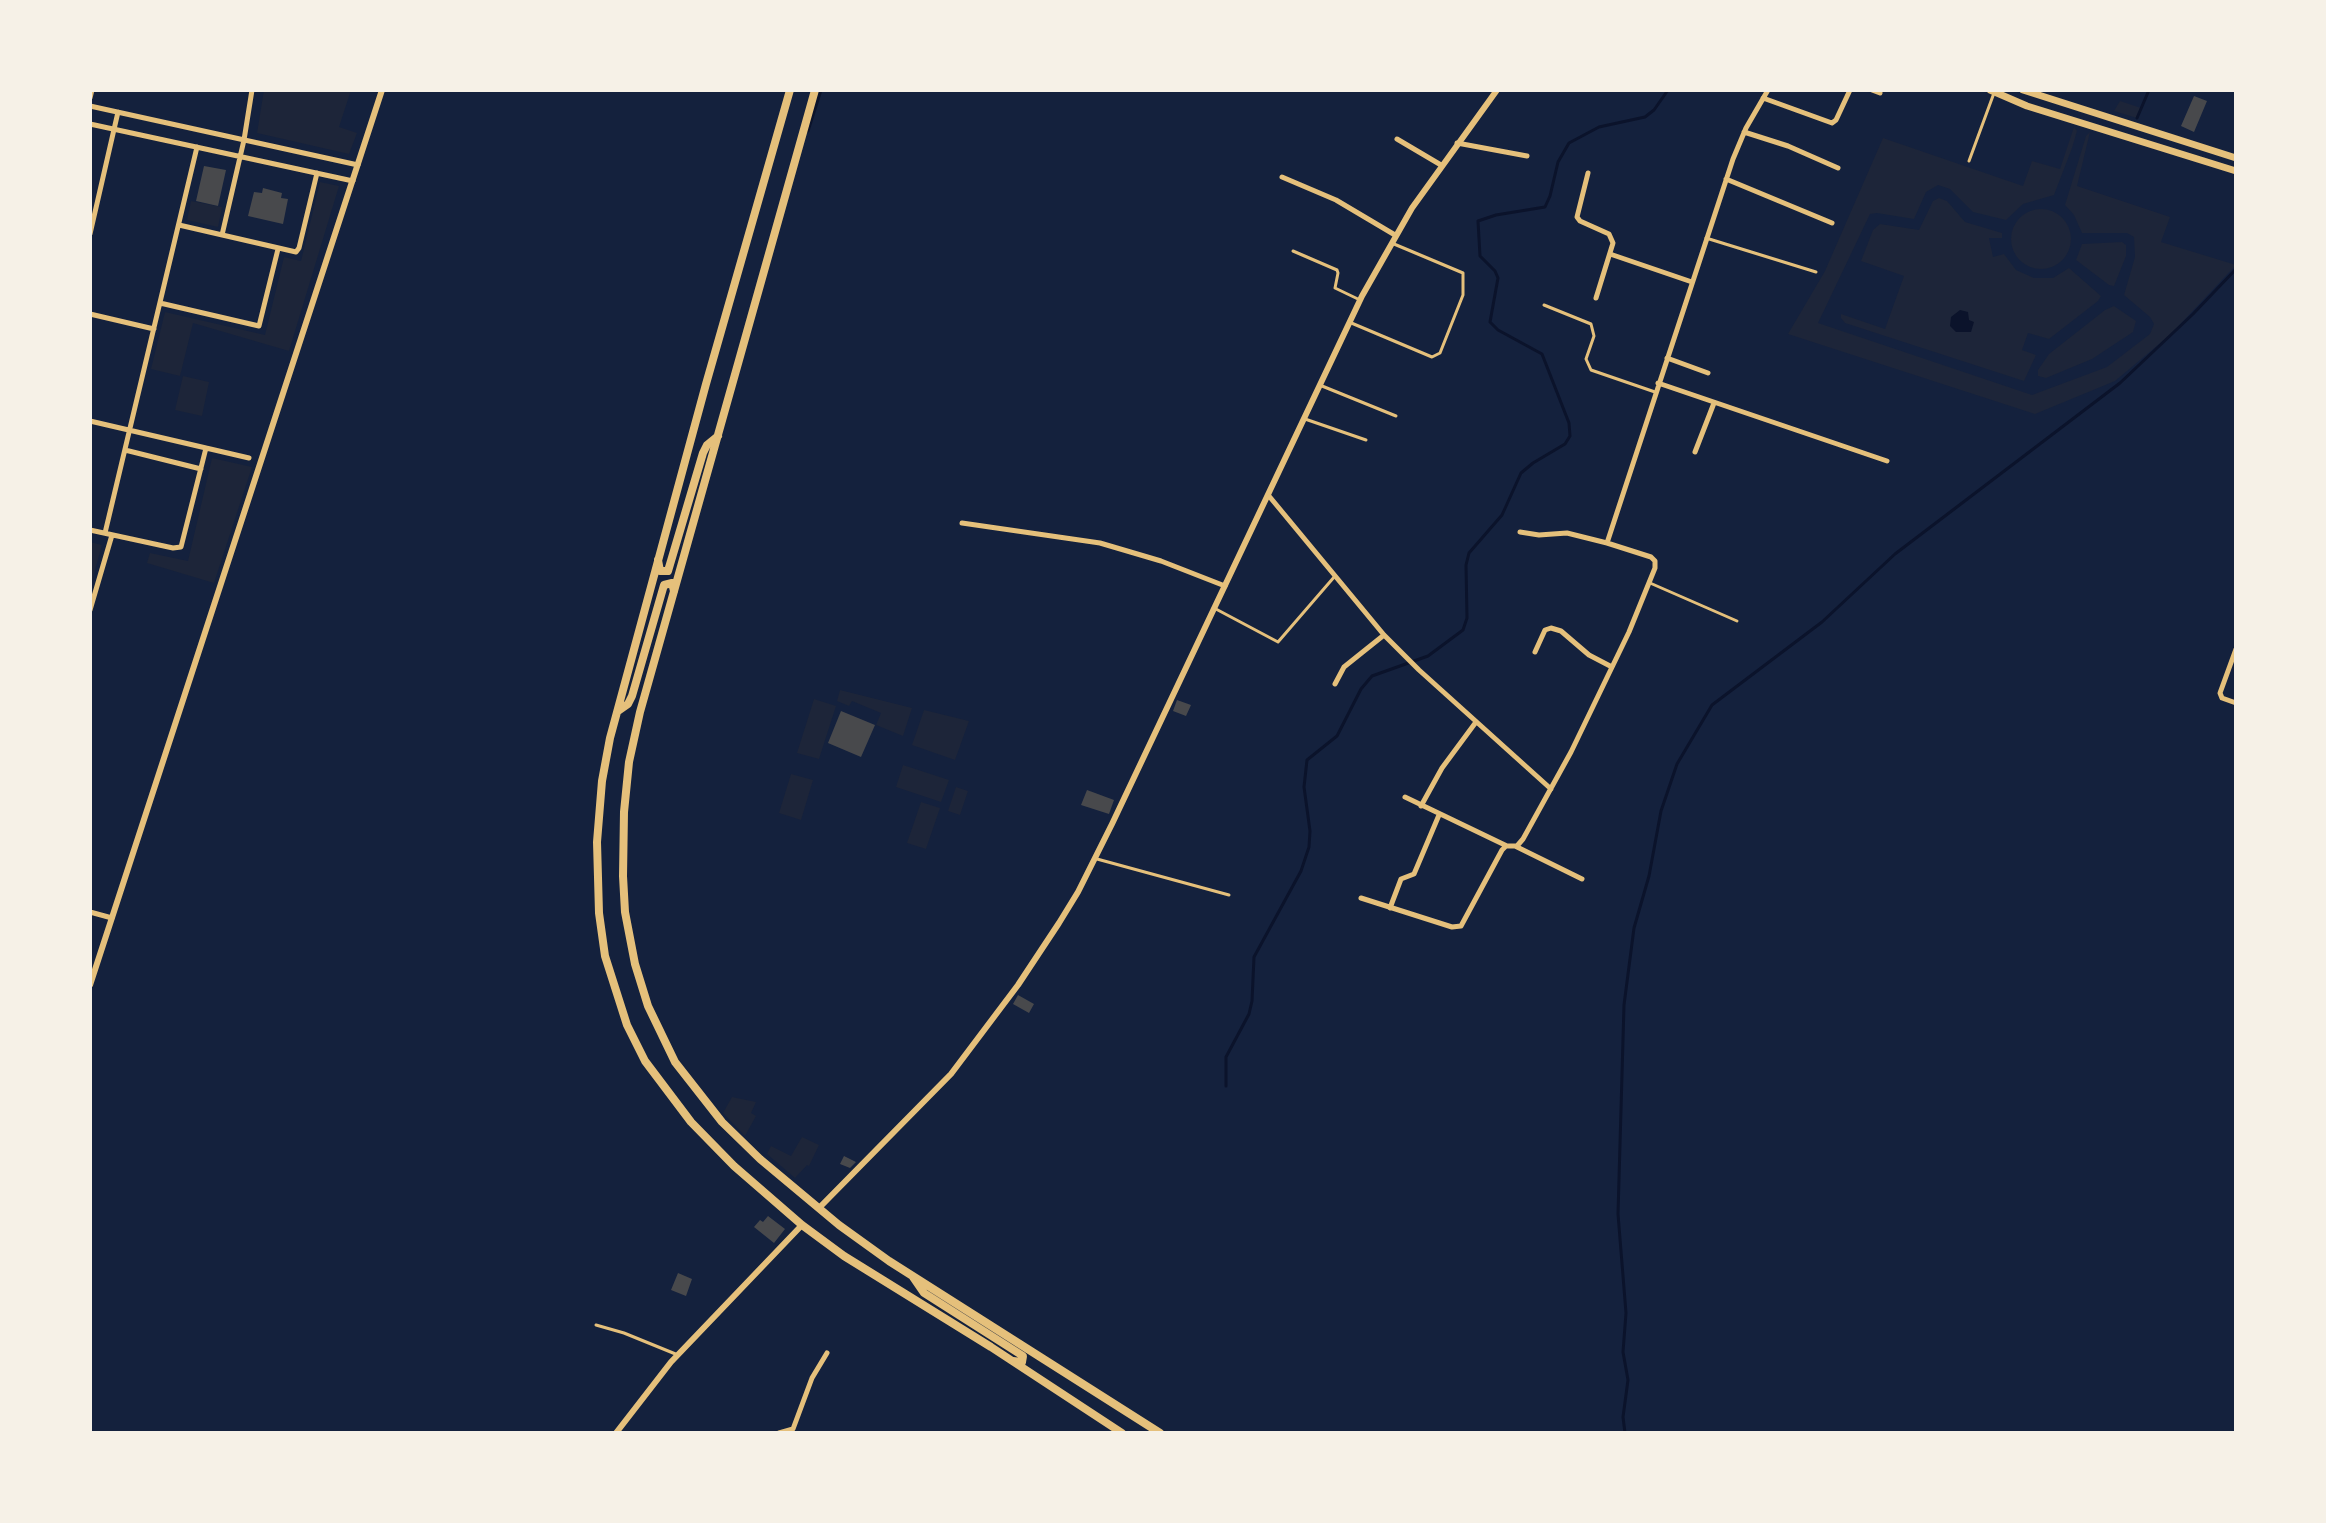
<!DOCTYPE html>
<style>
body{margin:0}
#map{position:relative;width:2326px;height:1523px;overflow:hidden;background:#14213d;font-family:Poppins,sans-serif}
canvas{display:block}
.frame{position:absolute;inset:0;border:92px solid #f6f1e7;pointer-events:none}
</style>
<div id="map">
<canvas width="2326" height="1523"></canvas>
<div class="frame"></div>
</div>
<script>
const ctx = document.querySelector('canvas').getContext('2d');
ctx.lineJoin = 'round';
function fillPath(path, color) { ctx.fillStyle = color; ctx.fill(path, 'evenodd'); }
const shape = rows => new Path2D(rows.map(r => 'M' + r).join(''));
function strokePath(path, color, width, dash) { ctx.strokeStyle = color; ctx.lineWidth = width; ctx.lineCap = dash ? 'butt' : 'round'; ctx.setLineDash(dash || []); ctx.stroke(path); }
const green = shape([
 [264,90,351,90,339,127,357,133,349,154,257,133],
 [2120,101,2141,108,2137,118,2114,111],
 [2074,127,2077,131,2072,148,2054,195,2023,204,2006,220,1973,212,1950,189,1938,185,1926,192,1914,219,1877,213,1870,214,1818,323,2032,395,2107,367,2150,334,2154,324,2150,317,2124,295,2135,257,2134,237,2127,233,2082,233,2074,215,2065,205,2086,136,2090,132,2077,186,2170,217,2161,242,2236,265,2170,335,2115,381,2035,414,1788,334,1825,271,1883,138,2023,186,2032,161,2060,169],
 [320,182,339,186,289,351,193,323,180,376,151,369,165,312,265,335,284,257,301,261],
 [1939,198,1947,201,1965,222,2002,233,2002,238,1989,238,1993,257,2004,254,2016,270,2034,278,2053,278,2069,268,2101,296,2098,301,2049,339,2028,333,2022,350,2036,355,2024,381,1845,323,1841,318,1841,314,1885,329,1904,276,1861,261,1873,230,1880,224,1919,230,1933,201],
 [191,201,222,207,218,227,187,220],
 '2011 239a30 30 0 1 1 60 0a30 30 0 1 1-60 0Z',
 [2122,242,2126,245,2126,256,2114,286,2109,285,2076,260,2082,244],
 [2114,306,2136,321,2133,332,2092,359,2046,378,2038,376,2038,370,2049,354,2105,310],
 [183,376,209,382,202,416,175,410],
 [212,458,252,467,214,583,147,563,150,553,188,561],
 [90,542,102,545,90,588],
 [840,690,912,708,903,736,876,725,881,713,852,701,849,706,837,701],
 [814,699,836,706,819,759,797,753],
 [924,710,969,721,955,760,912,745],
 [903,765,949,780,941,802,896,787],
 [791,774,813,780,801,820,779,813],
 [956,787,968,791,960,815,948,811],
 [921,802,940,808,926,849,907,843],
 [732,1097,756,1102,751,1113,756,1116,745,1136,723,1113],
 [802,1137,819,1145,809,1166,807,1165,795,1178,767,1154,771,1146,791,1156]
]);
const water = shape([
 [1960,310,1968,312,1969,320,1974,322,1971,332,1956,332,1950,326,1951,317]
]);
const stream = shape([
 [2137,118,2149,90],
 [808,131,821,90],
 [1226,1086,1226,1057,1249,1014,1252,1001,1254,957,1301,871,1309,847,1310,831,1304,787,1307,760,1337,736,1361,689,1372,676,1428,656,1463,630,1467,618,1466,565,1469,553,1502,515,1521,473,1533,463,1565,444,1570,436,1569,423,1542,354,1498,330,1490,322,1498,278,1495,271,1480,256,1478,221,1496,215,1545,207,1550,196,1558,162,1569,143,1599,127,1645,117,1654,110,1668,90],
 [1625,1433,1623,1417,1628,1380,1623,1352,1626,1313,1618,1214,1624,1005,1634,928,1649,876,1661,811,1677,764,1712,705,1822,622,1895,554,2120,383,2193,314,2236,269]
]);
const building = shape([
 [2194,96,2207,101,2194,132,2181,126],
 [204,166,226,170,218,206,196,201],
 [263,188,282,193,281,198,288,199,283,224,248,216,254,192,262,193],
 [1177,700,1191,705,1186,716,1173,711],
 [841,711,875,725,861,757,828,743],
 [1087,790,1114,800,1109,814,1081,805],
 [1018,995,1034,1004,1029,1013,1013,1004],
 [844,1156,856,1162,850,1168,840,1164],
 [768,1216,785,1229,774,1243,754,1227,760,1220,763,1222],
 [678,1273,692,1279,686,1296,671,1290]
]);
const service = shape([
 [1969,161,1994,93],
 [1706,238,1816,272],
 [1293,251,1337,270,1338,273,1335,288,1360,300],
 [1544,305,1591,324,1594,336,1586,359,1591,370,1655,392],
 [1349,322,1432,357,1440,353,1463,295,1463,273,1394,244],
 [1322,386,1396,416],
 [1305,419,1366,440],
 [1650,583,1737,621],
 [1214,608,1278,642,1335,576],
 [1097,859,1229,895],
 [596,1325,624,1333,678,1355]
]);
const minor = shape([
 [1872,90,1880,93],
 [90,98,92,90],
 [1763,98,1832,123,1836,120,1850,90],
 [90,106,358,165],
 [90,124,353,181],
 [1744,132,1788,146,1838,168],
 [1397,139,1441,165],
 [1457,143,1527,156],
 [1588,173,1577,217,1580,221,1609,234,1613,243,1596,298],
 [1282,177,1336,200,1395,235],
 [1726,179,1832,223],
 [179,225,296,252,299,248,317,173],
 [90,234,118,112],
 [222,235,244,140,252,90],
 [1610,254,1692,282],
 [160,303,259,326,278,249],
 [90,314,154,329],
 [1667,358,1708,373],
 [1658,383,1887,461],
 [90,421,249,458],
 [125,450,201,469],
 [1695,452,1714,403],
 [1269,496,1384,635,1419,670,1551,789],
 [962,523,1100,543,1161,561,1225,586],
 [90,530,173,548,181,547,206,448],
 [1520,532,1539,535,1567,533,1607,543],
 [105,533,197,147],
 [90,610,112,535],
 [2236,649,2220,693,2222,698,2236,703],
 [1535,652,1545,630,1551,628,1561,631,1589,655,1612,667],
 [1335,684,1344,667,1384,635],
 [1405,797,1507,846],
 [1421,806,1442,768,1476,722],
 [1515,846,1582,879],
 [1361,898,1452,927,1461,926,1502,850,1506,846,1517,846,1523,839,1571,752,1629,632,1655,568,1655,561,1651,557,1607,543,1733,159,1746,128,1768,90],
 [1390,908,1401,879,1414,874,1439,815],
 [90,912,112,918],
 [779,1433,793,1429,812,1378,827,1353]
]);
const tertiary = shape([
 [90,985,382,90],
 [819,1208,951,1074,1018,985,1059,923,1078,892,1112,824,1362,296,1412,208,1497,90],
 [616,1433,671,1362,802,1225]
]);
const secondary = shape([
 [1990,90,2027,106,2236,171],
 [2023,90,2236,158]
]);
const trunk = shape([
 [790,90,706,384,610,738,602,781,597,842,599,913,605,956,627,1025,645,1061,691,1122,734,1166,802,1225,844,1256,991,1347,1122,1433],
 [815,90,640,712,629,762,624,812,623,876,625,912,635,964,648,1006,675,1062,722,1122,760,1159,839,1225,889,1261,1160,1433],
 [658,560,660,571,668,571,703,453,707,445,718,436],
 [618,711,628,704,632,696,664,585,672,583,674,591],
 [913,1277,924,1293,1023,1356,1022,1362,1013,1361]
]);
fillPath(green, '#1d2539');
fillPath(water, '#0b132b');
strokePath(stream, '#0b132b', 3);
fillPath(building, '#48494c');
strokePath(service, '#e5c07b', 3);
strokePath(minor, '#e5c07b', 5);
strokePath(tertiary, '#e5c07b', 6);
strokePath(secondary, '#e5c07b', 7);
strokePath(trunk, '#e5c07b', 8);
</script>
